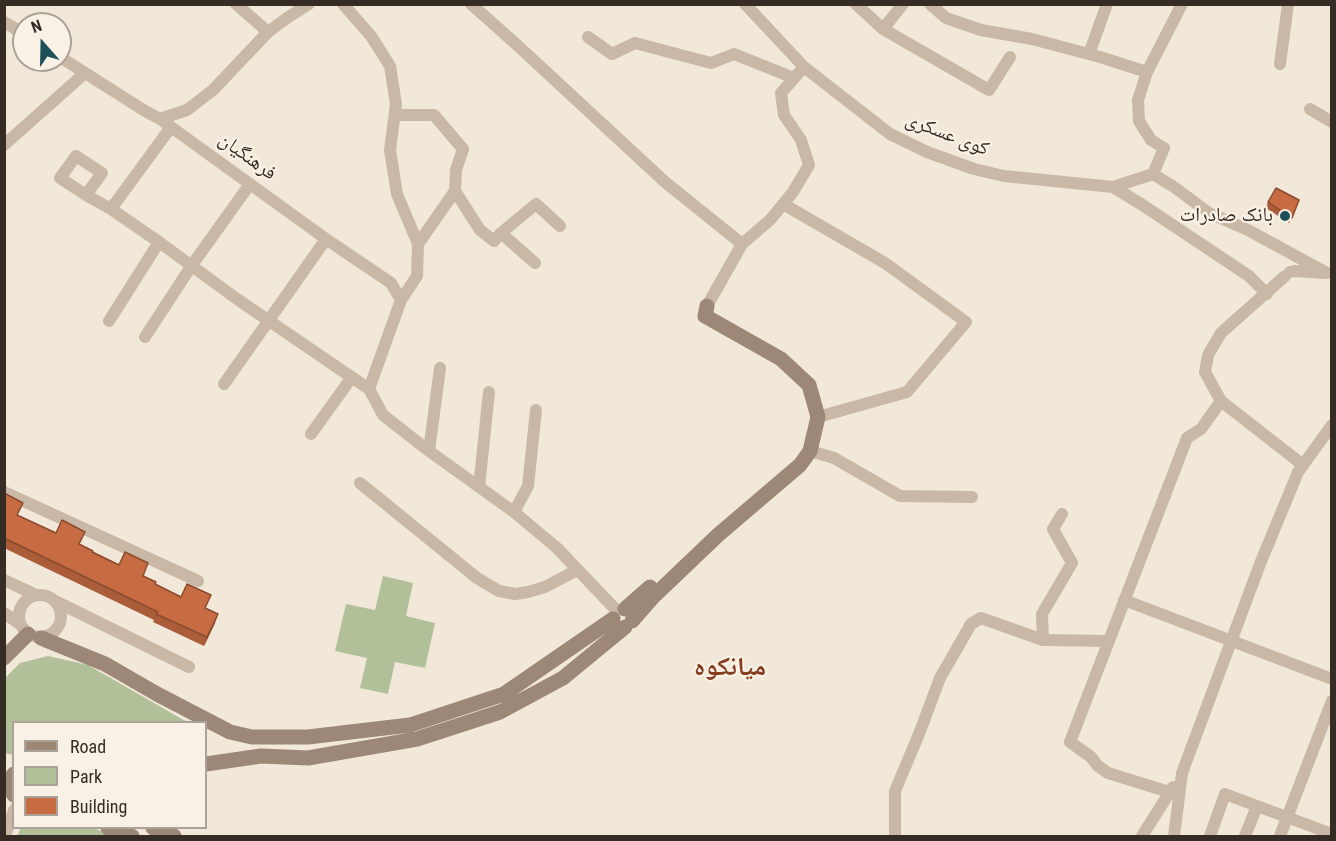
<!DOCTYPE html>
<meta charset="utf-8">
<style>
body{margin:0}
#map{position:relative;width:1336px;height:841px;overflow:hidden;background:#f1e8d9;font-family:"Roboto Condensed",sans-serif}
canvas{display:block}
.frame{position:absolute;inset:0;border:6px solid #352c26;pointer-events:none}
.legend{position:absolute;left:12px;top:721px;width:195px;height:108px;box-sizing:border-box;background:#f9f1e5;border:2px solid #aba299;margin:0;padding:8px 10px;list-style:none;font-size:18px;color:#352c26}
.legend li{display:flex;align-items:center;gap:12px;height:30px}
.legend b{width:30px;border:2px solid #aba299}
.north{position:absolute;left:12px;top:12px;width:60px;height:60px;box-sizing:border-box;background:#f9f1e5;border:2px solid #aba299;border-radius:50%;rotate:340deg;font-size:16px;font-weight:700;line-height:24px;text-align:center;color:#352c26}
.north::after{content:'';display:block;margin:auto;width:21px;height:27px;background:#1c4f57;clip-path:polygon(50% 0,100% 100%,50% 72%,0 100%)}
</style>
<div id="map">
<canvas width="1336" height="841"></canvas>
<div class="frame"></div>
<ul class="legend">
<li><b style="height:8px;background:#9d8777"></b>Road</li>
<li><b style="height:16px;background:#b1c099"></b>Park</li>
<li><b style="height:16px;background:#c76b42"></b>Building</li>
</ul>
<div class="north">N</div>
</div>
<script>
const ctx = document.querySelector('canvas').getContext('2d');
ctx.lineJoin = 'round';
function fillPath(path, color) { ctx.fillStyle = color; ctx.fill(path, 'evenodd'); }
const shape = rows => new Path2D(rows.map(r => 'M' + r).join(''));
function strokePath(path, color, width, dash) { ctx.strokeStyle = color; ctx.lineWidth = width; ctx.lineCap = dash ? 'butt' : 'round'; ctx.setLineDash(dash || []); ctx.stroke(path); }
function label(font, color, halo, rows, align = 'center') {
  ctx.font = font + ' "Roboto Condensed","Noto Naskh Arabic",sans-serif'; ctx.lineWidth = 4.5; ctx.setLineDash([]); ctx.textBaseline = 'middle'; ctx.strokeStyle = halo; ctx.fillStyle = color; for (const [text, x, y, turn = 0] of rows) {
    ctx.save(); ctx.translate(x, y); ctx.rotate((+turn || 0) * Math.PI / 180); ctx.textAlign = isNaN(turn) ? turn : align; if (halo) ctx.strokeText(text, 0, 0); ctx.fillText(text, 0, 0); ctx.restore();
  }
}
const green = shape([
 [383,576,413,583,406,616,435,623,425,668,395,662,388,694,360,688,367,658,335,651,346,604,375,610],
 [48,656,88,665,187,722,14,722,13,755,5,753,5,678,20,663],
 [21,828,93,828,114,836,17,836]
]);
const street = shape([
 [236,4,268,32],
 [471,4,516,44,665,182,742,244],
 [745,4,804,67,890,134,927,152,974,169,1004,176,1113,187,1153,174,1174,187,1209,213,1246,229,1327,273],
 [856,4,883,29,989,90,1010,57],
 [930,4,946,18,981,30,1032,39,1100,57,1147,72],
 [4,22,24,34],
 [883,29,903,4],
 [588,37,612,54,635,43,711,63,734,54,794,78],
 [1089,54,1107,4],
 [60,57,145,111,160,119,326,239,391,283,401,300],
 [1280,64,1288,4],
 [1310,109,1332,122],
 [395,115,434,115,463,149,456,170,455,191,418,244],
 [160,119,187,110,213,90,268,32,287,18,309,4],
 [4,145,85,73],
 [1153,174,1164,148,1151,140,1139,121,1138,100,1147,72,1182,4],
 [1113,187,1141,204,1249,276,1267,294],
 [455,191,480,230,494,241,501,233,535,263],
 [86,195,102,173,76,156,60,178,86,195,111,209,159,242,237,299,369,389,401,300,417,276,418,244,397,194,390,150,396,104,390,66,371,36,343,4],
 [783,204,885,263,966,322,907,392,818,417],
 [111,209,171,127],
 [501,233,536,204,560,226],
 [1290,272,1294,271,1324,273],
 [1285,276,1221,333,1208,355,1205,372,1221,401,1303,465],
 [707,306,742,244,770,220,793,192,809,165,801,140,784,115,781,93,804,67],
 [109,321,159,242],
 [145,337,192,265,250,184],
 [224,384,326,239],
 [369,389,383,415,429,451,514,512,557,548,617,611],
 [311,434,352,377],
 [429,451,440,368],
 [810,451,834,458,900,496,972,497],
 [360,483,477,578,499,591,515,594,528,592,545,587,577,570],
 [479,487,489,392],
 [4,492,198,581],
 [514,512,528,486,536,410],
 [4,580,36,595],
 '19 616a21 21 0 1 1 42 0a21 21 0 1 1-42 0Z',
 [1124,600,1332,679],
 [55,601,189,667],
 [4,613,20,624],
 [1043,640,1042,614,1072,563,1053,529,1062,514],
 [1179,795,1108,773,1098,766,1091,757,1070,742,1187,438,1201,429,1221,401],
 [5,836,14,810],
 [895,836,895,791,919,734,940,678,971,624,981,618,1043,640,1108,641],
 [1142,836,1173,787],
 [1174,836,1182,773,1260,564,1298,472,1332,425],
 [1210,836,1225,794,1332,834],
 [1245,836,1257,806],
 [1280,836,1332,701]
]);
const secondary = shape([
 [625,609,650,587],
 [632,621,653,597,718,535,800,465,810,451,818,417,809,385,781,359,705,316,707,306],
 [41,638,105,664,157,694,230,732,252,737,308,737,410,725,504,694,613,619],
 [4,658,28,634],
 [206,764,261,756,308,758,417,739,500,712,563,678,625,627],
 [14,774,10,779,9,786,14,795],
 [108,828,132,836],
 [153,828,174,836]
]);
const wall = shape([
 [1268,202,1297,206,1289,223,1266,208],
 [4,493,18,515,143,576,155,584,205,608,215,623,204,646,153,622,154,620,4,548]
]);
const shadedWall = shape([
 [218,614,215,623,204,646,207,637]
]);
const building = shape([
 [1276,188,1299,200,1292,218,1268,202,1276,188],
 [4,493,23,503,17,515,56,533,62,520,85,532,79,544,93,551,92,552,119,565,125,552,148,563,143,576,156,582,155,584,181,597,187,584,211,595,205,608,218,614,207,637,156,614,158,612,4,538,4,493]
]);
const markers = [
 [1285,216,6,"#1c4f57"]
];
const streetNames = [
 ["کوی عسکری",947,135,21],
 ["فرهنگیان",247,157,36]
];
const poiNames = [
 ["بانک صادرات",1273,216]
];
const districtNames = [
 ["میانکوه",730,668]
];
fillPath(green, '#b1c099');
strokePath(street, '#c9b8a5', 12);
strokePath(secondary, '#9d8777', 15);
fillPath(wall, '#ab5c39');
fillPath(shadedWall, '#8b4b2e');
fillPath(building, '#c76b42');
strokePath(building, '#8b4b2e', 1.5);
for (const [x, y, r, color] of markers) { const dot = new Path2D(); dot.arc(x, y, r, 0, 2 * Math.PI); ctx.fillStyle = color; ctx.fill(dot); strokePath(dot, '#f9f1e5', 2); }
label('20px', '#352c26', '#f9f1e5', streetNames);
label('20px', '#352c26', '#f9f1e5', poiNames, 'right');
label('bold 26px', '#853e1f', '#f9f1e5', districtNames);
</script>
